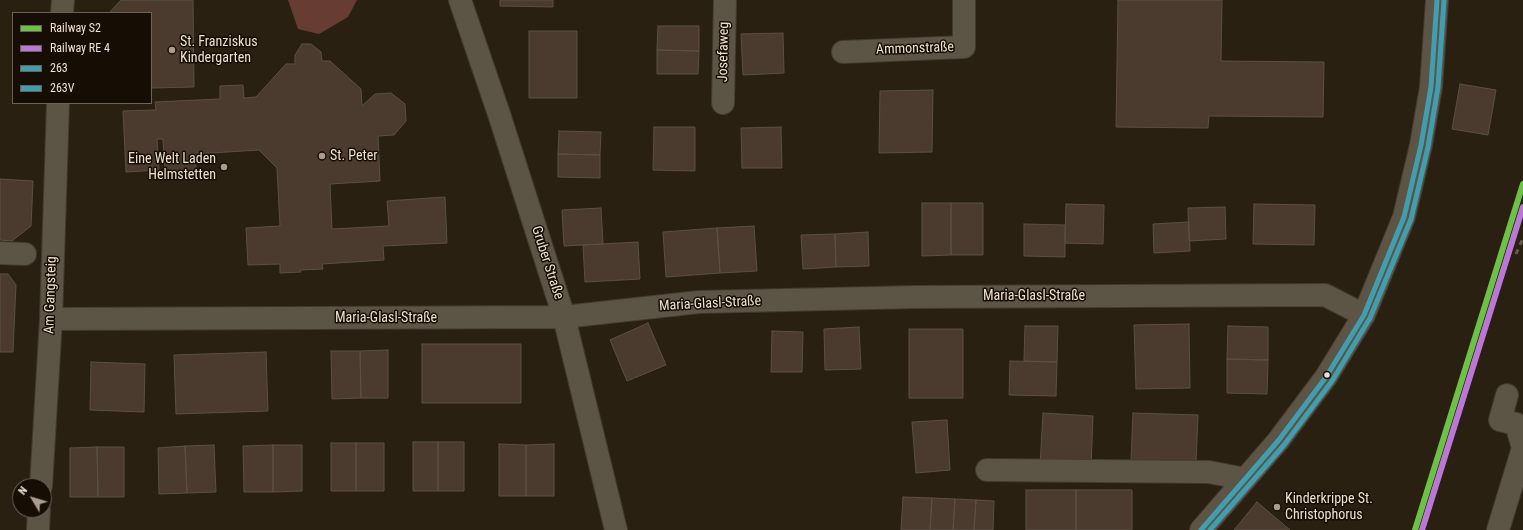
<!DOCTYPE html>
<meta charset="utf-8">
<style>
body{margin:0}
#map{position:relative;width:1523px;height:530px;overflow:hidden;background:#2a2012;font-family:"Roboto Condensed",sans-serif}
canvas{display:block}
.legend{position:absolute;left:12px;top:12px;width:140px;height:92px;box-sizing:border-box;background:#160e04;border:1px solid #6d6256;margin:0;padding:5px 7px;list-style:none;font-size:12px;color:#efe1d2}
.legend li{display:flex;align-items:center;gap:8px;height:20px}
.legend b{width:20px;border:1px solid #6d6256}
.north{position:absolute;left:12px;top:478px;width:40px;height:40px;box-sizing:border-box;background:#160e04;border:1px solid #6d6256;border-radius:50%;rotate:308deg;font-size:11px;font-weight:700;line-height:16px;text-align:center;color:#efe1d2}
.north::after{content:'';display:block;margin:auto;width:14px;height:18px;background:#aa9d8f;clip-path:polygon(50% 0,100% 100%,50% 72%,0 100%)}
</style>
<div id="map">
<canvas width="1523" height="530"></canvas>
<ul class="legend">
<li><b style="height:5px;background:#6cc247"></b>Railway S2</li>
<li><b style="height:5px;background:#ba77d6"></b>Railway RE 4</li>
<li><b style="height:5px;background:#409eb0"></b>263</li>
<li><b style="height:5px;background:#409eb0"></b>263V</li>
</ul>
<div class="north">N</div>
</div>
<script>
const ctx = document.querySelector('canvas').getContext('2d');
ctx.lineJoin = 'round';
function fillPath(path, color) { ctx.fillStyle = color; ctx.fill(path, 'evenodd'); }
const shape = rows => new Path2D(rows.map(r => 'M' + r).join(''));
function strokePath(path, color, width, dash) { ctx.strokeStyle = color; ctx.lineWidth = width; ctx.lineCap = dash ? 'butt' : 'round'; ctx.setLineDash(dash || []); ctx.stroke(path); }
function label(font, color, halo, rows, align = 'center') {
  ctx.font = font + ' "Roboto Condensed",sans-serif'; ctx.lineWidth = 3; ctx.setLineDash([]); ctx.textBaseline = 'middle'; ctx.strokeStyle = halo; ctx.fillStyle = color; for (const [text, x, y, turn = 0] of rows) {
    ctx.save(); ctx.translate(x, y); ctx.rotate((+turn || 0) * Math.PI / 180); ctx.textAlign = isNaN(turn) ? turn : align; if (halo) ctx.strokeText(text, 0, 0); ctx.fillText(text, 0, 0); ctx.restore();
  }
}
const green = shape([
 [288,0,357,0,348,17,319,34,298,29]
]);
const building = shape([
 [121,0,193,0,194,87,151,88,151,13,109,13,121,0],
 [500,0,553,0,553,7,500,6,500,0],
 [1118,0,1222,0,1221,61,1324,62,1323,117,1209,116,1208,128,1116,127,1118,0],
 [658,26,699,26,699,51,657,50,658,26],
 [529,31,577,31,577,98,529,98,529,31],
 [783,33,784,73,743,75,741,34,783,33],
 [302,44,311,44,321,52,322,61,330,61,361,89,362,106,375,94,391,93,405,104,406,121,394,135,378,136,380,181,330,184,332,229,389,226,387,201,445,197,447,243,383,246,384,260,322,264,323,269,300,270,301,272,280,273,280,264,248,265,246,228,280,226,277,168,259,150,195,154,196,171,165,172,163,139,157,139,159,170,126,172,123,111,156,110,155,102,220,99,220,86,243,85,244,98,256,97,286,64,295,64,295,55,302,44],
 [657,50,699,51,698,74,657,74,657,50],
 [1460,84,1496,90,1488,135,1452,129,1460,84],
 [933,90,932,152,879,153,880,91,933,90],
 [654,127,695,127,695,171,653,170,654,127],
 [781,127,782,168,742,168,741,128,781,127],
 [559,131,601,132,600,155,558,154,559,131],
 [558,154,600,155,600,178,558,177,558,154],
 [0,179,33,181,31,226,12,241,0,240,0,179],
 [922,203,951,203,951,255,922,256,922,203],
 [951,203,983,203,983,255,951,255,951,203],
 [1066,204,1104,205,1103,244,1065,243,1066,204],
 [1254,204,1315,205,1314,245,1253,244,1254,204],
 [1225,207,1226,239,1189,241,1188,208,1225,207],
 [601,208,603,244,564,246,562,210,601,208],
 [1189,222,1190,251,1154,253,1153,224,1189,222],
 [1024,224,1065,225,1065,257,1024,256,1024,224],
 [754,226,757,271,720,273,717,228,754,226],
 [717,228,720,273,666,277,663,232,717,228],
 [868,232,869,266,836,267,835,234,868,232],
 [835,234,836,267,803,269,801,235,835,234],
 [638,242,640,279,585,282,583,245,638,242],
 [0,274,8,274,16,285,13,352,0,352,0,274],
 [648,323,666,365,627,381,610,340,648,323],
 [1189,324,1190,388,1136,389,1134,325,1189,324],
 [1025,326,1058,326,1057,362,1024,361,1025,326],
 [1228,326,1268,327,1268,360,1227,359,1228,326],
 [859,327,861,369,825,370,824,329,859,327],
 [909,329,963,329,963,398,909,398,909,329],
 [772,331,803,332,802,372,771,372,772,331],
 [422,344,521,344,521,403,422,403,422,344],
 [388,350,388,398,361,398,360,351,388,350],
 [331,351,360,351,361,398,332,399,331,351],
 [266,352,268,411,176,414,174,355,266,352],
 [1227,359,1268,360,1267,394,1227,393,1227,359],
 [1010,361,1057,362,1056,396,1009,395,1010,361],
 [91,362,145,364,144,412,90,410,91,362],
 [1043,413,1093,416,1091,467,1040,465,1043,413],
 [1133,413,1198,415,1196,462,1131,460,1133,413],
 [947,420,950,470,916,473,912,422,947,420],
 [413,442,438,442,438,491,413,491,413,442],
 [438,442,464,442,464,491,438,491,438,442],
 [331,443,356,443,356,491,331,491,331,443],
 [356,443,384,443,384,491,356,491,356,443],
 [499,444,526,445,526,496,499,496,499,444],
 [554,444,554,496,526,496,526,445,554,444],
 [214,445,216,492,187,493,185,446,214,445],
 [273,445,302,445,302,491,273,492,273,445],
 [273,445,273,492,244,492,243,446,273,445],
 [185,446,187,493,159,494,158,448,185,446],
 [97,447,98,497,70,497,70,448,97,447],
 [97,447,124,447,124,497,98,497,97,447],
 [1026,490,1076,490,1076,530,1026,530,1026,490],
 [1076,490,1132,490,1132,530,1076,530,1076,490],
 [903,497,932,498,930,530,901,530,903,497],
 [932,498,955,499,953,530,930,530,932,498],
 [955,499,976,500,974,530,953,530,955,499],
 [976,500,994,501,993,530,974,530,976,500],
 [1257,502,1290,530,1234,530,1257,502]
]);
const minor = shape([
 [460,0,499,114,564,317,616,530],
 [62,13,63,0],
 [843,52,964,47,964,0],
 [723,103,725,0],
 [0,253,25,254],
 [51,319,564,317,699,302,915,297,1325,295,1364,315],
 [987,470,1209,472,1245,479],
 [41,486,51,319,58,103],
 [38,530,39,510],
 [1201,530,1278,441,1326,377,1364,315,1404,217,1421,145,1431,87,1437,0],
 [1498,530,1523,448,1516,424,1500,420,1507,395]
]);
const rail = shape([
 [1516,254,1523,238]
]);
const bus1 = shape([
 [1201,530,1278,441,1326,377,1364,315,1404,217,1421,145,1431,87,1437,0]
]);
const bus2 = shape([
 [1210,530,1284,445,1332,381,1370,318,1411,219,1428,147,1438,87,1444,0]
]);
const rail1 = shape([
 [1415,530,1523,184]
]);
const rail2 = shape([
 [1422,530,1523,207]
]);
const markers = [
 [172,50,4,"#aa9d8f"],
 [322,156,4,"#aa9d8f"],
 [224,167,4,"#aa9d8f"],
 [1327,375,3.5,"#efe1d2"],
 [1277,507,4,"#aa9d8f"]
];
const poiNames = [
 ["St. Franziskus",180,42],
 ["Kindergarten",180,58],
 ["St. Peter",330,156],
 ["Eine Welt Laden",216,159,"right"],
 ["Helmstetten",216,175,"right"],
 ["Kinderkrippe St.",1285,499],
 ["Christophorus",1285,515]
];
const streetNames = [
 ["Ammonstraße",915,49,-2],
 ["Josefaweg",724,52,-89],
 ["Gruber Straße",547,263,72],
 ["Am Gangsteig",51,295,-88],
 ["Maria-Glasl-Straße",1034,296],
 ["Maria-Glasl-Straße",710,304,-3],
 ["Maria-Glasl-Straße",386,318]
];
fillPath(green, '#673c32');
fillPath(building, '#4a3b2e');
strokePath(building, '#5a5046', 1);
strokePath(minor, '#443a2f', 24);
strokePath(minor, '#5c5444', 22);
strokePath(rail, '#615c4e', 3, [5, 5]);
strokePath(bus1, '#409eb0', 5);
strokePath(bus2, '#409eb0', 5);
strokePath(rail1, '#6cc247', 6);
strokePath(rail2, '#ba77d6', 6);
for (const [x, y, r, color] of markers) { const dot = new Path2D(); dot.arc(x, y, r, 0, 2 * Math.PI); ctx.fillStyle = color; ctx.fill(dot); strokePath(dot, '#160e04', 1.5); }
label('14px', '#efe1d2', '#160e04', poiNames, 'left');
label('14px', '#efe1d2', '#160e04', streetNames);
</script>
